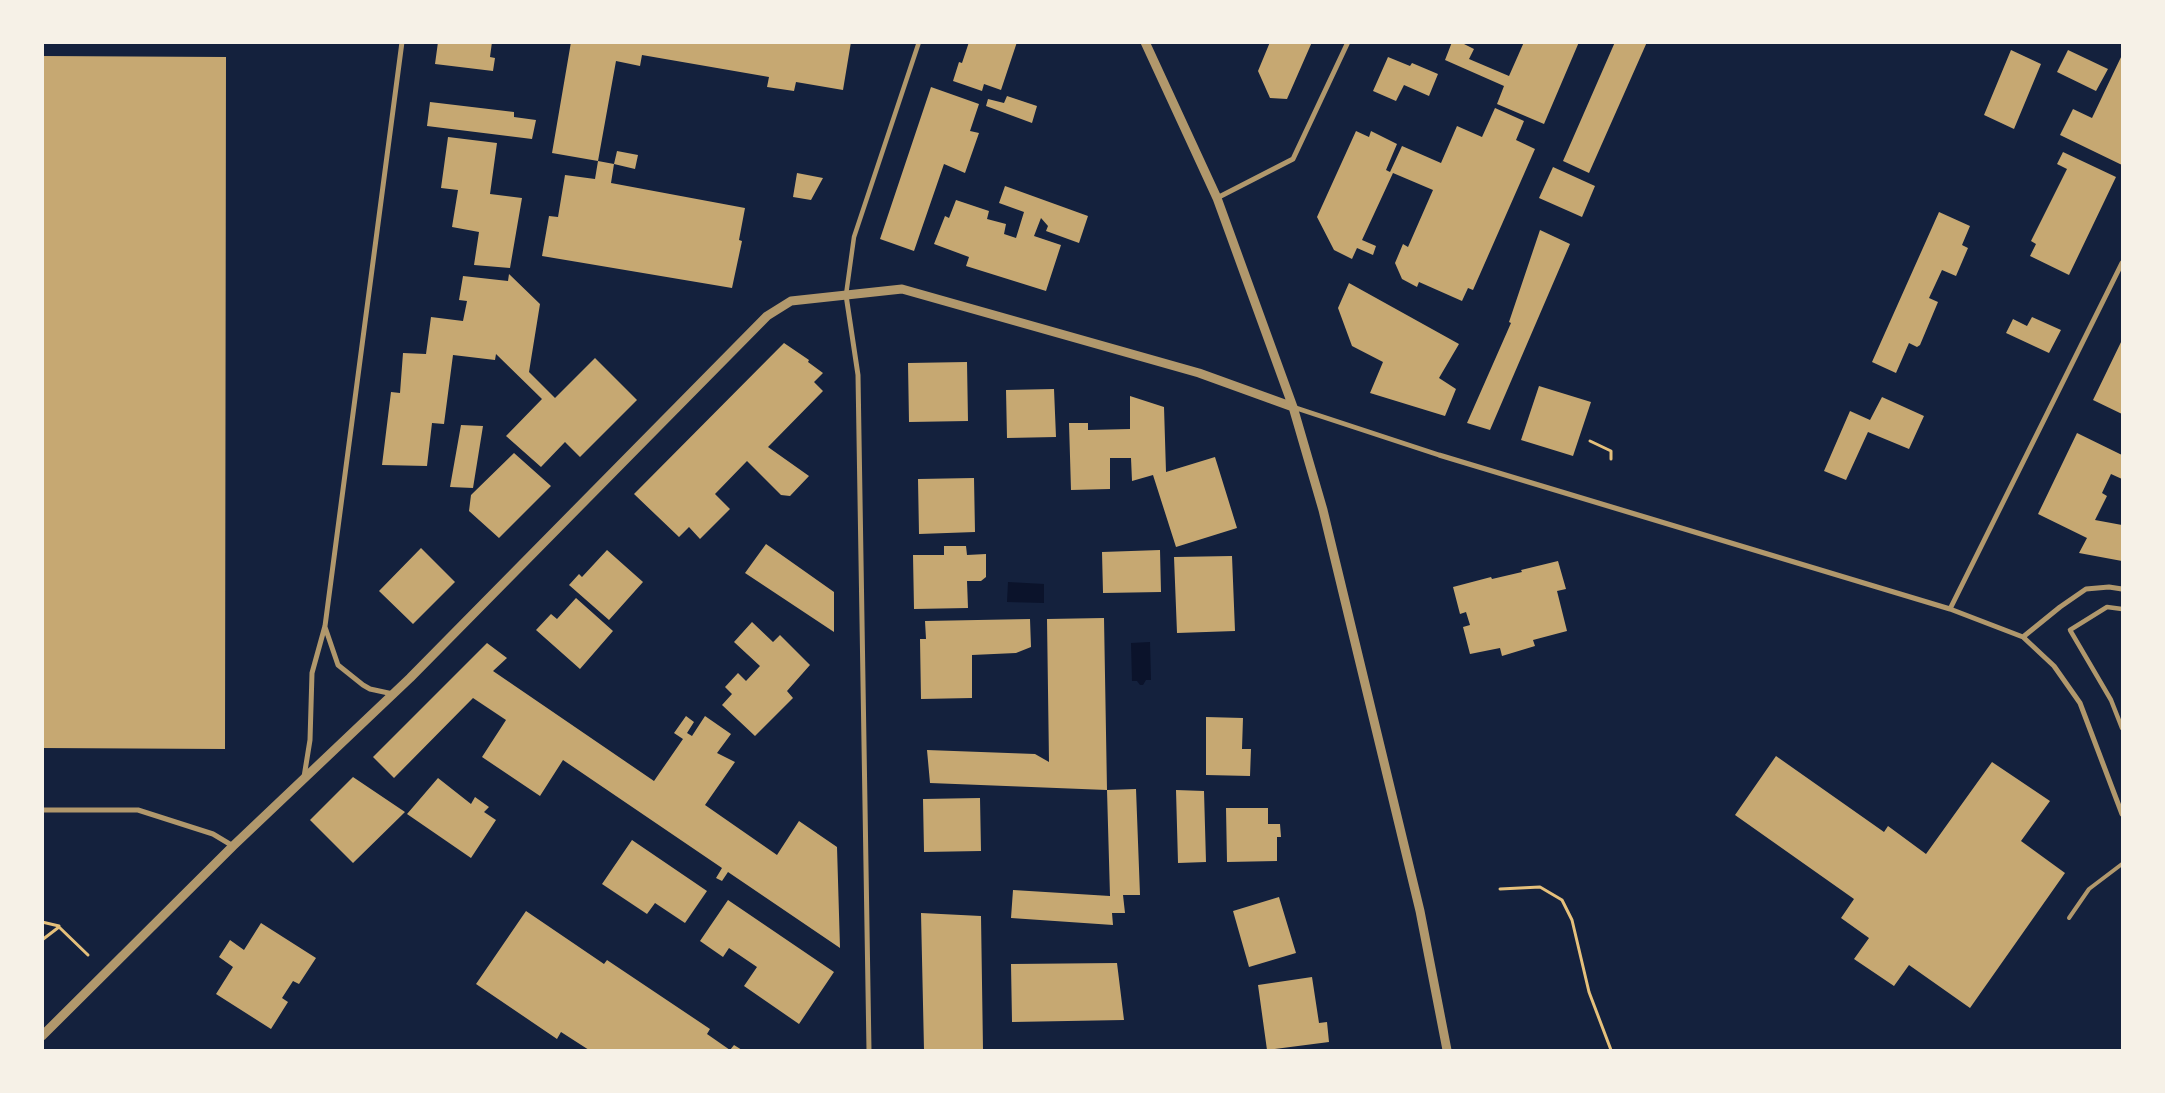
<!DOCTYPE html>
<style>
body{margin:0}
#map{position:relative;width:2165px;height:1093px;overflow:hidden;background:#14213d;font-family:"Fira Sans Condensed",sans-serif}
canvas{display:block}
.frame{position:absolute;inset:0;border:44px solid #f6f1e7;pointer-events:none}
</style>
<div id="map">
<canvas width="2165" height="1093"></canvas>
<div class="frame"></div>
</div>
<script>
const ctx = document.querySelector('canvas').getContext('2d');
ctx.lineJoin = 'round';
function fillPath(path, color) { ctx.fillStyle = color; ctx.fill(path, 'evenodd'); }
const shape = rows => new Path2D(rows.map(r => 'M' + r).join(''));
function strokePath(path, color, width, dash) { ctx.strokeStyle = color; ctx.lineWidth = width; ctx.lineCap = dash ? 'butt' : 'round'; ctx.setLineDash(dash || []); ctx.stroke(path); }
const water = shape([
 [1008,582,1044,584,1044,603,1007,602],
 [1150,642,1151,680,1146,680,1143,685,1140,685,1137,681,1132,681,1131,643]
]);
const building = shape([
 [438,42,492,42,490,57,495,58,493,71,435,64],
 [571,42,851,42,843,90,796,82,794,91,767,87,769,77,642,55,640,66,616,61,598,161,614,164,617,151,638,155,635,169,614,164,611,183,745,208,739,240,742,241,732,288,542,256,549,216,558,217,565,175,595,179,598,161,552,153],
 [969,42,1017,42,1001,90,984,84,982,91,953,81,959,62,962,63],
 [1270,42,1312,42,1287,99,1270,98,1258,71],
 [1452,42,1460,42,1474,49,1469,59,1509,76,1524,42,1579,42,1544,124,1497,104,1504,86,1445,60],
 [1615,42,1647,42,1589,173,1563,161],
 [2011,50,2041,64,2014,129,1984,115],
 [2068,50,2108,69,2096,91,2057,72],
 [2122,55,2122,165,2060,135,2073,109,2092,118],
 [42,56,226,57,225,749,42,748],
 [1388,57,1410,66,1412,63,1438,74,1429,96,1404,85,1396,101,1373,91],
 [931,87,979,104,970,131,979,133,965,173,944,164,914,251,880,239],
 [1007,96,1037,106,1032,123,986,106,988,99,1004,103],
 [430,102,514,112,514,117,536,120,532,139,427,126],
 [1495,108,1524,121,1516,140,1535,149,1473,290,1468,288,1462,301,1419,282,1417,287,1402,279,1395,263,1403,244,1408,247,1433,190,1393,173,1362,240,1376,246,1373,255,1357,248,1352,259,1334,250,1317,217,1356,131,1369,137,1371,131,1397,144,1386,170,1390,172,1402,146,1441,163,1457,126,1482,137],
 [448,137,497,143,490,194,522,198,510,268,474,265,479,232,452,227,458,190,441,188],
 [2063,152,2116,177,2069,275,2030,256,2036,244,2031,241,2067,169,2057,164],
 [1553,167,1595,186,1582,217,1539,198],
 [797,173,823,178,811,200,793,197],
 [1005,186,1088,216,1079,243,1046,231,1048,226,1041,218,1034,236,1061,245,1046,291,966,266,969,257,934,244,945,216,949,218,956,200,989,211,987,219,1006,224,1004,234,1016,238,1024,212,999,203],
 [1939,212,1970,226,1962,245,1968,248,1956,276,1942,270,1929,298,1938,302,1920,345,1917,347,1909,343,1896,373,1872,362],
 [1540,230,1570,244,1490,430,1467,423,1511,323,1509,322],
 [509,274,540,304,529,372,555,398,595,358,637,400,580,457,565,442,541,467,506,436,542,399,496,354,495,360,453,355,444,424,432,423,427,466,382,465,391,392,400,393,403,353,426,354,431,317,463,321,467,301,459,300,463,276,508,281],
 [1349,283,1459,344,1439,378,1456,389,1445,416,1370,393,1383,362,1352,346,1338,308],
 [2032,317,2061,330,2049,353,2006,333,2013,319,2027,326],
 [2122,340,2122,414,2093,400],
 [784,343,809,360,808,362,823,373,814,382,823,391,768,447,809,476,790,496,781,495,747,461,715,494,730,509,700,539,689,527,679,537,634,494],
 [967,362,968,421,909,422,908,363],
 [1539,386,1591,402,1573,456,1521,440],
 [1054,389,1056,437,1007,438,1006,390],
 [1130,396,1164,407,1166,472,1215,457,1237,528,1176,547,1153,475,1132,481,1131,458,1110,458,1110,489,1071,490,1069,423,1088,423,1088,430,1130,429],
 [1882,397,1924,416,1909,449,1868,432,1846,480,1824,471,1850,411,1870,420],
 [461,425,483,426,473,488,450,487],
 [2077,433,2122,455,2122,479,2111,474,2102,493,2107,496,2095,520,2122,525,2122,561,2079,553,2087,538,2038,514],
 [514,453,551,486,499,538,469,511,471,495],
 [974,478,975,532,919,534,918,479],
 [766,544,834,592,834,632,745,573],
 [944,546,966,546,967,555,986,554,986,577,981,581,967,581,968,608,914,609,913,555,944,555],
 [421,548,455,582,413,624,379,591],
 [607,550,643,582,609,620,569,585,579,574,582,577],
 [1160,550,1161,592,1103,593,1102,552],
 [1232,556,1235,631,1177,633,1174,557],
 [1558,561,1566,589,1557,591,1567,631,1533,640,1535,646,1502,656,1500,648,1470,654,1463,627,1470,625,1466,612,1460,614,1453,587,1491,577,1492,579,1522,572,1521,570],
 [576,598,613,631,580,669,536,630,551,614,557,619],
 [1104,618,1107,790,930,783,927,750,1035,754,1049,762,1047,619],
 [1030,619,1031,647,1016,653,972,655,972,698,921,699,920,639,926,639,925,621],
 [752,622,773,642,780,635,810,665,787,691,793,698,755,736,722,705,732,694,725,687,738,673,746,681,760,666,734,642],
 [487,643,507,658,493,671,654,781,683,739,674,733,686,716,694,722,687,733,692,736,705,716,731,734,717,753,735,762,705,805,777,855,799,821,837,847,840,948,728,872,722,881,716,878,722,868,563,760,540,796,482,757,506,720,473,698,394,778,373,757],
 [1206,717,1243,718,1242,749,1251,749,1250,776,1206,775],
 [1776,756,1884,832,1888,826,1926,854,1992,762,2050,801,2021,841,2065,873,1970,1008,1909,965,1894,986,1854,959,1869,938,1841,918,1854,899,1735,815],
 [353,777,405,812,353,863,310,820],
 [438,778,471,804,475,797,489,807,484,812,496,820,471,858,407,814],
 [1136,789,1140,895,1123,895,1125,913,1112,913,1113,925,1011,918,1013,890,1110,896,1107,790],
 [1176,790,1204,791,1206,862,1178,863],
 [980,798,981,851,924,852,923,799],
 [1226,808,1268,808,1268,824,1280,824,1281,837,1277,837,1277,861,1227,862],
 [632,840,707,891,685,923,655,903,647,914,602,884],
 [1279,897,1296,953,1249,967,1233,911],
 [728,900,834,972,799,1024,744,986,757,967,729,948,723,957,700,941],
 [526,911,604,964,607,960,710,1029,707,1034,730,1050,734,1045,742,1050,589,1050,561,1032,557,1039,476,984],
 [921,913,981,916,983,1050,924,1050],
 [261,923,316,958,299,984,293,981,282,998,288,1002,271,1029,216,994,233,967,219,957,230,940,244,950],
 [1117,963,1124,1020,1012,1022,1011,964],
 [1312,977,1319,1023,1327,1022,1329,1042,1267,1050,1258,985]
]);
const path = shape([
 [1590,441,1611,451,1611,459],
 [1500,889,1540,887,1562,900,1572,920,1589,992,1611,1050],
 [42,922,59,926],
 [42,940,59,927,88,955]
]);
const service = shape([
 [2069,918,2089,889,2122,864]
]);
const pedestrian = shape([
 [846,295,854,237,919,42],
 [2122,609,2107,607,2070,630,2111,700,2122,728]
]);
const minor = shape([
 [1217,198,1293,159,1348,42],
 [846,295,858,375,869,1050],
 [1293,407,1439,455,1950,609,2023,637,2054,666,2080,703,2122,814],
 [1950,609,2122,263],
 [325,627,338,665,363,685,370,689,393,694],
 [2023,637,2060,607,2086,589,2109,587,2122,589],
 [304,777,310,740,312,673,325,626,402,42],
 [42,810,138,810,213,834,233,846]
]);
const tertiary = shape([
 [1145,42,1217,198,1293,407,1323,510,1420,911,1447,1050],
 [42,1036,233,846,410,678,767,316,791,301,902,289,1199,373,1293,407]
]);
fillPath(water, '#0b132b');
fillPath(building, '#c6a872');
strokePath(path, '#e5c07b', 3);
strokePath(service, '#b1986c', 4);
strokePath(pedestrian, '#b1986c', 4.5);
strokePath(minor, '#b1986c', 5);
strokePath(tertiary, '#b1986c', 9);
</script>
